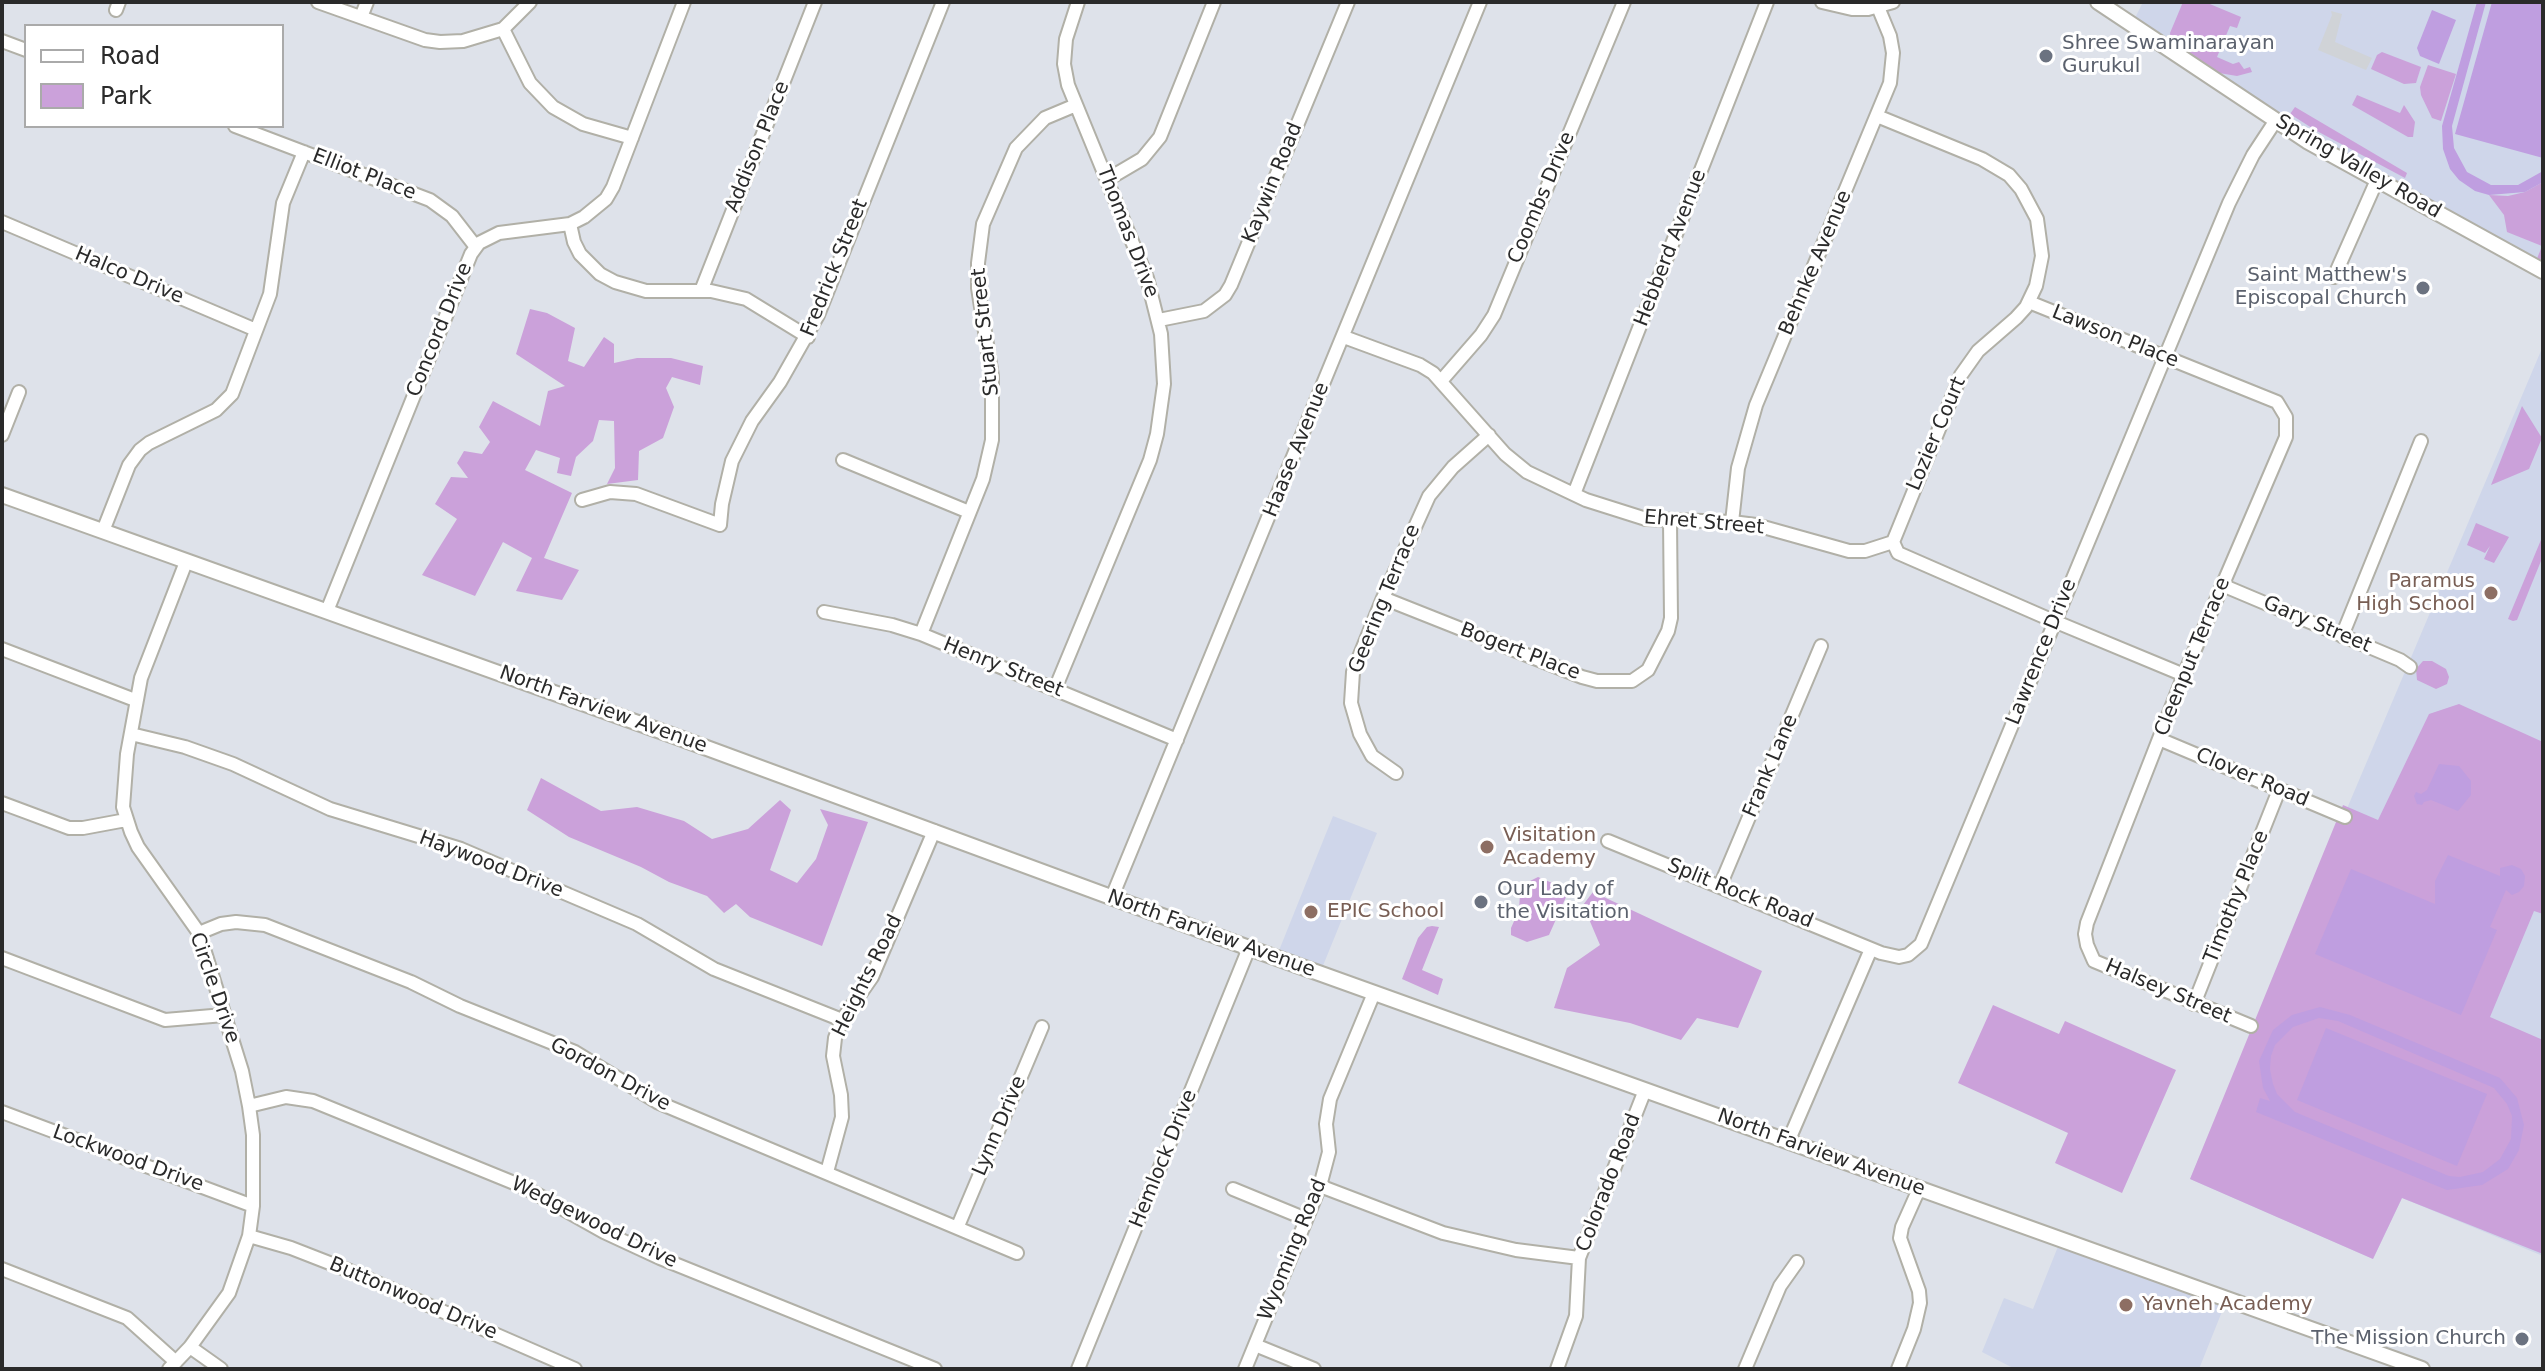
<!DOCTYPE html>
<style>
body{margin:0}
#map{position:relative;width:2545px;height:1371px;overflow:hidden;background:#dee2ea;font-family:"DejaVu Sans",sans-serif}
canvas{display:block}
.frame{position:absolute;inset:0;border:4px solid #2a2a2a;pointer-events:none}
.legend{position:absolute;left:24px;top:24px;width:260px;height:104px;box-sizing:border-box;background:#fff;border:2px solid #aaa;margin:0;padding:10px 14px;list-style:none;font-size:24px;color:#2a2a2a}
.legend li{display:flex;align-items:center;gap:16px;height:40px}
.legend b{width:40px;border:2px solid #aaa}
</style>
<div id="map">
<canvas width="2545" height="1371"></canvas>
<div class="frame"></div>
<ul class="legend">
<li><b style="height:10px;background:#fff"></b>Road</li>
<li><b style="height:22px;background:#cba1da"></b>Park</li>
</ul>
</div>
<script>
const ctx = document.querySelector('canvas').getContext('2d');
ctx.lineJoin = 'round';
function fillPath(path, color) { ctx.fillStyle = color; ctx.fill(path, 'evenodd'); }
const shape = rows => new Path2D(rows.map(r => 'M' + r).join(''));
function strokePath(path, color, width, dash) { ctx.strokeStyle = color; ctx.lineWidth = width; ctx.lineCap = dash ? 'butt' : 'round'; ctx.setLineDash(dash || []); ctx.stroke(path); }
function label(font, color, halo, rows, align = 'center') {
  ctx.font = font + ' "DejaVu Sans",sans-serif'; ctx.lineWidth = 6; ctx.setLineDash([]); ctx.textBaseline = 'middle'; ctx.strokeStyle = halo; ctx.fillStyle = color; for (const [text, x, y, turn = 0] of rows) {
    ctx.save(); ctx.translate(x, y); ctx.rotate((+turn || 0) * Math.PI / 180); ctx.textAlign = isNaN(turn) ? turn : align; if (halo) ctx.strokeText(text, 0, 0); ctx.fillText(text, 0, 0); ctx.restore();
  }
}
const education = shape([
 [2143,2,2543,2,2543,244,2534,266,2358,171,2132,24],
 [2543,346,2543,1256,2402,1198,2373,1259,2190,1179],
 [1333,816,1377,833,1320,973,1276,958],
 [2061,1239,2227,1299,2199,1369,2015,1369,1982,1352,2004,1298,2033,1309]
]);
const green = shape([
 [2183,2,2205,2,2241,17,2237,28,2230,26,2217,57,2233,64,2239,62,2244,69,2250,67,2252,72,2237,76,2219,73,2171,40,2170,33],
 [2382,52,2421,67,2416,83,2404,84,2371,69,2377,55],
 [2428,65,2456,74,2441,121,2432,118,2421,95,2420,87],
 [2357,95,2400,113,2404,105,2415,122,2413,137,2408,137,2352,105],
 [2295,107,2407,173,2405,178,2315,130,2290,114],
 [2543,182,2543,271,2534,266,2542,246,2507,232,2504,215,2489,195,2508,196,2525,192],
 [530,309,547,313,575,328,568,361,584,367,604,337,614,344,614,363,637,358,671,358,703,366,700,385,672,377,666,388,674,407,663,438,639,451,638,480,607,484,615,468,614,421,599,420,593,441,576,457,571,476,557,473,560,458,536,450,525,470,572,493,544,558,579,570,562,600,516,591,532,558,503,542,475,596,422,575,457,519,435,504,451,477,468,478,457,463,464,451,482,454,490,442,479,427,493,401,540,426,548,391,565,386,516,354],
 [2522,406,2542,438,2529,469,2491,485],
 [2476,523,2509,537,2494,563,2484,559,2490,546,2485,553,2467,545],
 [2543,535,2543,556,2517,620,2513,621,2508,619],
 [2423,661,2432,661,2446,669,2449,677,2447,684,2436,689,2417,680,2416,669],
 [2459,704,2543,742,2543,914,2534,911,2490,1017,2543,1040,2543,1254,2402,1198,2373,1259,2190,1179,2343,805,2378,820,2429,714],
 [541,778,601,811,637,807,684,821,712,839,748,829,780,800,791,810,770,870,797,883,816,859,828,825,820,809,868,822,822,946,750,917,736,904,724,913,707,896,669,882,641,867,569,837,527,810],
 [1538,877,1557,885,1566,897,1549,935,1527,942,1511,935,1511,928,1519,910,1520,894,1530,881],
 [1593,892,1762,971,1738,1028,1697,1018,1681,1040,1630,1023,1554,1008,1567,968,1600,945,1583,905],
 [1432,926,1439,927,1422,970,1443,979,1438,995,1402,979,1418,938,1427,927],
 [1993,1005,2059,1034,2065,1021,2176,1070,2122,1193,2055,1163,2068,1133,1958,1083]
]);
const pitch = shape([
 [2477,2,2486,2,2452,126,2454,148,2467,172,2491,185,2518,185,2543,171,2543,182,2525,192,2489,195,2475,191,2459,180,2450,169,2443,149,2442,126],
 [2492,2,2543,2,2543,158,2455,134],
 [2432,10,2456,20,2439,64,2420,56,2417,48],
 [2439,764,2459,766,2471,781,2471,795,2458,811,2431,800,2424,802,2422,805,2417,804,2414,796,2416,792,2421,794,2427,790],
 [2448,855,2500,876,2500,868,2512,865,2521,869,2525,876,2524,886,2519,892,2512,895,2506,890,2490,927,2497,930,2461,1015,2315,954,2351,869,2435,904,2435,881],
 [2320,1007,2350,1015,2500,1078,2517,1098,2524,1125,2519,1150,2508,1169,2482,1185,2447,1190,2256,1112,2260,1098,2270,1101,2263,1088,2259,1061,2273,1030,2292,1015],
 [2319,1018,2338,1021,2494,1088,2507,1104,2512,1116,2511,1139,2500,1159,2483,1172,2460,1177,2449,1176,2295,1112,2277,1094,2273,1084,2270,1069,2271,1056,2275,1045,2293,1027],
 [2326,1028,2487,1094,2457,1166,2297,1100]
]);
const plaza = shape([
 [2331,11,2342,14,2335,42,2372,58,2366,70,2318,50,2332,15]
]);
const minor = shape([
 [318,2,425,40,440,42,463,41,503,29,530,2],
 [1822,2,1852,9,1868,9,1893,2],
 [116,10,119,2],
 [361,17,367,2],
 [503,29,530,83,553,107,583,124,632,138],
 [2,41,26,50],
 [1877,116,1982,159,2009,175,2021,189,2037,219,2042,256,2036,286,2026,307,2016,318,1978,351,1961,375,1893,542],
 [235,126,430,200,452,216,476,247],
 [1108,179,1142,159,1160,137,1214,2],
 [2,222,256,330],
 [570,224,574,242,580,254,600,274,615,282,646,291,711,291,746,299,808,337],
 [2334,277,2377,180],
 [701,291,815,2],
 [2029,302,2277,402,2286,417,2286,437,2184,675,2087,923,2085,934,2087,945,2094,961,2251,1026],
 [1159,320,1204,311,1225,295,1231,285,1348,2],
 [1344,337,1420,365,1433,373,1505,454,1527,472,1586,500,1646,519,1732,522,1756,525,1849,551,1865,551,1893,542],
 [1441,381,1481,335,1494,315,1624,2],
 [2,435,19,392],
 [843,460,969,512],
 [1574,494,1767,2],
 [582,500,610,492,636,494,720,525,722,504,732,461,752,421,780,382,818,315,943,2],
 [1732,522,1738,468,1756,405,1890,83,1893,53,1890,36,1878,7],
 [103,531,129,465,140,450,149,443,216,410,232,394,270,294,283,203,304,152],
 [1893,542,1898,553,2049,619,2184,675],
 [2222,585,2400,660,2410,667],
 [1383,598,1582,677,1597,681,1632,681,1648,670,1668,631,1671,618,1670,521],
 [327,611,471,254,479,243,499,233,570,224,584,217,606,199,613,187,684,2],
 [824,612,892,625,921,634,1177,740],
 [921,634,983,479,992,440,992,376,978,288,978,263,983,224,1016,148,1045,118,1076,105],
 [2342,636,2421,441],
 [2,649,135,700],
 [1055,689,1150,460,1157,434,1164,384,1161,334,1147,278,1068,85,1064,64,1066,39,1078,2],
 [131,734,185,747,233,764,330,809,461,849,637,924,714,969,842,1020],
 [2159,739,2345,817],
 [1396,773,1372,756,1360,734,1351,703,1353,672,1383,598,1429,496,1453,467,1489,435],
 [2,803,69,828,83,828,126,820],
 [1608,841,1881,953,1899,957,1908,955,1921,944,2229,203,2253,155,2276,120],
 [1720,886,1821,646],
 [1112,897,1480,2],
 [199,933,221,924,236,922,265,925,411,982,460,1006,575,1052,657,1102,1017,1253],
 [2,958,165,1020,224,1015],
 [2194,1004,2279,790],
 [249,1106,286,1097,313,1101,524,1187,604,1232,660,1258,935,1369],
 [2,1112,253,1206],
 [1788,1142,1871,949],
 [827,1172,842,1117,841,1095,833,1056,835,1038,842,1020,872,977,934,831],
 [1320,1186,1443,1233,1516,1250,1579,1258],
 [1233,1189,1306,1219],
 [958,1226,1042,1027],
 [249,1236,291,1248,350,1271,575,1369],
 [2,1269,127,1318,176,1362],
 [1255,1345,1314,1369],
 [190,1347,221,1369],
 [169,1369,190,1347,229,1293,249,1236,253,1206,253,1135,249,1106,242,1071,199,933,138,847,131,832,123,807,127,754,141,678,186,562],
 [1078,1369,1249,948],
 [1245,1369,1320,1186,1329,1152,1326,1124,1330,1099,1374,993],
 [1557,1369,1576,1316,1579,1258,1645,1090],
 [1745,1369,1780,1286,1797,1262],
 [1898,1369,1914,1329,1920,1303,1919,1291,1900,1238,1902,1227,1919,1189]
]);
const tertiary = shape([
 [2098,2,2307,141,2543,271],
 [2,495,677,737,1249,948,2422,1369]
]);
const markers = [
 [2046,56,8,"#6b7280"],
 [2423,288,8,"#6b7280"],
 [2491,593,8,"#8d6e63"],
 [1487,847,8,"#8d6e63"],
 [1481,902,8,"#6b7280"],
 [1311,912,8,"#8d6e63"],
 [2126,1305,8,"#8d6e63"],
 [2522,1339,8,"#6b7280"]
];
const worshipNames = [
 ["Shree Swaminarayan",2062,44],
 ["Gurukul",2062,67],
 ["Saint Matthew's",2407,276,"right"],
 ["Episcopal Church",2407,299,"right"],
 ["Our Lady of",1497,890],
 ["the Visitation",1497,913],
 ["The Mission Church",2506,1339,"right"]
];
const streetNames = [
 ["Addison Place",758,147,-68],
 ["Spring Valley Road",2358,167,30],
 ["Elliot Place",364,175,21],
 ["Kaywin Road",1273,183,-68],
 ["Coombs Drive",1542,198,-67],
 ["Thomas Drive",1127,232,69],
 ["Hebberd Avenue",1671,248,-69],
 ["Behnke Avenue",1816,263,-67],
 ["Fredrick Street",835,268,-68],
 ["Halco Drive",129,276,23],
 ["Concord Drive",440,330,-68],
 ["Stuart Street",986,332,-96],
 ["Lawson Place",2115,337,22],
 ["Lozier Court",1937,434,-67],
 ["Haase Avenue",1297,450,-68],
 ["Ehret Street",1704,523,5],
 ["Geering Terrace",1385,599,-68],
 ["Gary Street",2317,625,23],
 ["Bogert Place",1520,652,21],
 ["Lawrence Drive",2042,652,-68],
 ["Cleenput Terrace",2193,657,-68],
 ["Henry Street",1003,668,22],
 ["North Farview Avenue",603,710,20],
 ["Frank Lane",1771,766,-67],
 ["Clover Road",2252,778,23],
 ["Haywood Drive",491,865,21],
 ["Split Rock Road",1740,894,22],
 ["Timothy Place",2237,897,-68],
 ["North Farview Avenue",1211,934,20],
 ["Heights Road",868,976,-64],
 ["Circle Drive",214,988,71],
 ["Halsey Street",2168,992,23],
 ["Gordon Drive",610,1075,28],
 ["Lynn Drive",1000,1126,-67],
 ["North Farview Avenue",1821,1153,20],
 ["Lockwood Drive",128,1159,20],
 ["Hemlock Drive",1164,1159,-68],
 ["Colorado Road",1609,1183,-69],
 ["Wedgewood Drive",594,1223,26],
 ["Wyoming Road",1293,1250,-68],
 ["Buttonwood Drive",413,1299,23]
];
const educationNames = [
 ["Paramus",2475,582,"right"],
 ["High School",2475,605,"right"],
 ["Visitation",1503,836],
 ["Academy",1503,859],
 ["EPIC School",1327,912],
 ["Yavneh Academy",2142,1305]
];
fillPath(education, '#cfd6ea');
fillPath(green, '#cba1da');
fillPath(pitch, '#bf9ee0');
fillPath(plaza, '#d0d3d7');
strokePath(minor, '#b1b0a7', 16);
strokePath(tertiary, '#b1b0a7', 18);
strokePath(minor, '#fff', 12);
strokePath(tertiary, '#fff', 14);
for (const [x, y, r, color] of markers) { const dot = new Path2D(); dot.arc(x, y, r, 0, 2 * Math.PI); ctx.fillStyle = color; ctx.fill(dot); strokePath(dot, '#fff', 3); }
label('20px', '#5b616d', '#fff', worshipNames, 'left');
label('20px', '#2a2a2a', '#fff', streetNames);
label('20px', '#785e54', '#fff', educationNames, 'left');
</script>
